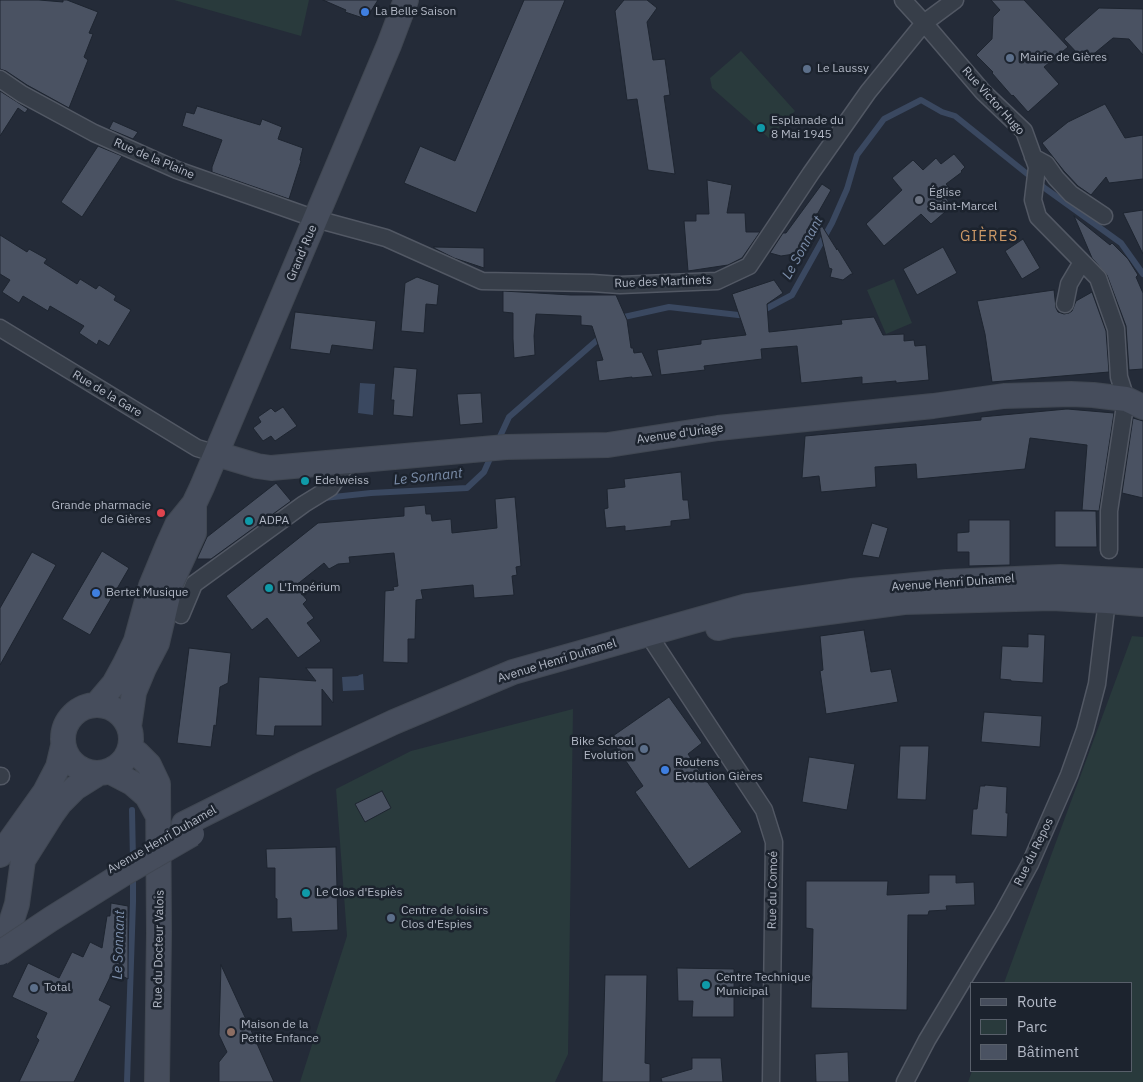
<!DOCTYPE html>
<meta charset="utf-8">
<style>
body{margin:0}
#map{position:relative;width:1143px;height:1082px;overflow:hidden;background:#242b38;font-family:"IBM Plex Sans",sans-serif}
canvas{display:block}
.legend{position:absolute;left:970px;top:982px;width:162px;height:90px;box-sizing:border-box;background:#1c232e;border:1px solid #585f6a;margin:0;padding:6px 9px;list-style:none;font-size:15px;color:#b2b8c5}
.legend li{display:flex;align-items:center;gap:10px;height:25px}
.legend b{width:25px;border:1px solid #585f6a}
</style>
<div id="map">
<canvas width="1143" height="1082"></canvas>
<ul class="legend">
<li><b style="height:6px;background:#464d5c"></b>Route</li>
<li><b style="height:14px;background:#293a3c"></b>Parc</li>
<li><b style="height:14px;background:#4a5262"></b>Bâtiment</li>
</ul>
</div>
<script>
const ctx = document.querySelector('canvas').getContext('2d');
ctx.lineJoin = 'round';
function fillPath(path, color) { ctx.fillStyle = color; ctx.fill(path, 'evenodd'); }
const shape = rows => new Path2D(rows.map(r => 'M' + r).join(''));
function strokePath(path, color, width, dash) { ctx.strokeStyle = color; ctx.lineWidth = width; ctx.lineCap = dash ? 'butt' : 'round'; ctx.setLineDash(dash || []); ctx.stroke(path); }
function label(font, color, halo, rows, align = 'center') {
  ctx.font = font + ' "IBM Plex Sans",sans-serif'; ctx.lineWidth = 5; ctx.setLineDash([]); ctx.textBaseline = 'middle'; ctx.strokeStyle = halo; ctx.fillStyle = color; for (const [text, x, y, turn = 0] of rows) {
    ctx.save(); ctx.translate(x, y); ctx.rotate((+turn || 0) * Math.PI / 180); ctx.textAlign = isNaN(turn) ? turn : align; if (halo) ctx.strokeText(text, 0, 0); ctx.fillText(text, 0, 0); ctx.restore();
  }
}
const green = shape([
 [174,0,309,0,301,36],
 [741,51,795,111,769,138,712,88,710,78],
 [894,279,912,323,886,334,867,290],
 [1132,636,1143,637,1143,1082,968,1082,972,1071,1132,1071,1132,983,1004,983],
 [573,709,568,1054,555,1082,300,1082,347,936,336,789,411,751]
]);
const water = shape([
 [360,383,375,384,373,415,358,413],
 [363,674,364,690,343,691,342,677,358,676,359,675]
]);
const stream = shape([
 [760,312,792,295,832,223,847,189,857,155,884,119,921,100,942,112,955,116,1046,189,1121,243,1143,274],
 [620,321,624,317,669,307,747,316],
 [497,443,509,417,603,335],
 [324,498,371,493,467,488,484,472,492,454],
 [132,810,133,861],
 [127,1082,133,902,133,873]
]);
const building = shape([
 [0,0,39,0,63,2,63,0,67,0,98,12,89,33,93,34,84,57,88,60,69,108,27,85,6,71,0,69,0,0],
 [323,0,378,0,366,19,345,12,346,10,323,0],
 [524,0,565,0,476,213,404,183,420,146,455,161,524,0],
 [624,0,647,0,657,8,647,22,653,60,665,59,670,95,664,96,675,174,648,170,637,99,627,100,615,11,624,0],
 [991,0,1024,0,1068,47,1044,67,1059,84,1028,112,1013,95,1012,96,992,73,993,72,976,55,992,39,993,17,1000,10,991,0],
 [1099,8,1143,9,1143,55,1129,39,1113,38,1090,57,1084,51,1079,55,1064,39,1099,8],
 [0,91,28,109,25,113,18,108,0,136,0,91],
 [1105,104,1125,138,1143,135,1143,179,1109,183,1106,177,1091,195,1078,186,1064,171,1042,143,1068,122,1105,104],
 [197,106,260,125,262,119,282,127,278,139,303,148,300,160,301,161,289,199,212,172,212,167,222,140,182,126,186,112,194,114,197,106],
 [113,121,138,132,133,139,109,129,113,121],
 [98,146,122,156,82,217,61,202,98,146],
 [954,154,965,167,961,171,962,172,946,184,951,189,944,195,952,206,931,224,921,214,884,246,866,224,902,190,892,178,913,160,923,170,936,158,941,164,954,154],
 [707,180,732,185,727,213,745,213,746,232,760,232,742,258,728,265,688,271,684,221,696,221,696,214,709,214,707,180],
 [822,184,831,190,806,234,815,239,807,252,781,256,770,253,783,233,786,233,822,184],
 [1143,210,1143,254,1123,213,1143,210],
 [1074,216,1110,245,1112,243,1128,259,1138,275,1136,277,1143,293,1143,369,1129,370,1126,326,1107,275,1092,258,1074,216],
 [822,226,837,250,837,248,853,274,851,274,843,280,830,277,832,269,829,268,819,227,822,226],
 [0,235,27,252,29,249,47,259,44,263,77,284,80,279,96,289,99,285,116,296,114,300,131,310,109,346,99,340,97,345,79,333,84,326,50,306,48,311,23,296,19,303,2,292,10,280,0,274,0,235],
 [1023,239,1040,268,1022,279,1005,251,1023,239],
 [434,247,484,248,484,268,454,258,434,248,434,247],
 [943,247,957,273,917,295,903,269,943,247],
 [417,277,439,285,437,305,426,304,424,333,401,331,405,283,417,277],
 [774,280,783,293,767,304,769,332,842,324,841,320,874,317,883,335,904,334,904,341,914,340,915,346,926,345,929,380,896,383,896,381,862,384,862,377,801,383,797,346,761,349,762,359,704,366,705,370,661,375,657,350,701,344,701,340,746,335,732,294,774,280],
 [1054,290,1056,308,1058,312,1064,314,1069,313,1072,311,1076,301,1092,292,1106,331,1109,372,992,382,985,334,977,301,1054,290],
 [503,291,571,295,616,295,627,320,631,348,633,348,634,353,642,352,653,376,632,378,632,377,599,381,596,361,603,360,592,326,581,325,581,316,536,314,534,336,535,355,514,358,513,339,513,313,503,312,503,291],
 [295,312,376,321,373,350,332,345,330,354,290,349,295,312],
 [394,367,417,369,413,417,393,415,394,400,391,400,394,367],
 [481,393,483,423,460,425,457,394,481,393],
 [283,407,297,426,275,441,271,436,263,441,253,428,261,422,258,417,271,408,275,412,283,407],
 [1067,409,1114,413,1099,511,1082,510,1087,445,1030,438,1025,469,917,479,916,464,875,467,876,487,821,492,819,476,802,478,805,436,981,420,981,417,1067,409],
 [1133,418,1143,421,1143,498,1122,493,1133,418],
 [681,472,683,500,688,500,690,519,671,521,671,526,625,531,625,526,606,528,604,509,608,508,607,489,625,487,624,479,681,472],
 [276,483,291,501,211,559,197,559,207,537,276,483],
 [515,497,521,566,516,567,517,575,512,576,514,595,474,598,473,585,421,590,423,599,416,600,415,639,408,639,408,663,383,662,385,591,394,590,393,587,398,586,394,553,349,557,350,563,338,564,329,569,324,563,295,586,307,600,303,604,314,618,307,623,321,641,298,658,267,618,252,630,226,596,318,523,404,516,404,507,425,505,426,514,431,514,432,521,451,519,452,533,497,528,495,499,515,497],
 [1055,511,1096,511,1097,547,1055,547,1055,511],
 [969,520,1010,520,1010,565,969,566,969,552,957,552,957,533,969,532,969,520],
 [872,523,888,528,879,558,862,555,872,523],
 [102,551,129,568,90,635,62,619,102,551],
 [32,552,56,565,0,665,0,608,32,552],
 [864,630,871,672,891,669,898,702,826,714,820,671,823,670,820,636,864,630],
 [1028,634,1045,635,1043,683,1011,681,1011,680,1000,679,1002,646,1028,647,1028,634],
 [189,648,231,653,228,683,220,687,216,726,214,725,211,747,177,743,189,648],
 [306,668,333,668,333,703,322,689,322,726,275,726,274,736,256,735,259,677,316,681,306,668],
 [669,697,702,743,688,754,742,832,689,869,635,792,643,786,610,738,669,697],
 [984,712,1042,716,1040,747,981,742,984,712],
 [900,746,929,746,926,800,897,799,900,746],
 [809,757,855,764,847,810,802,802,809,757],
 [985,785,1007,787,1006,813,1008,813,1007,837,971,835,973,809,977,809,980,786,985,786,985,785],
 [382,791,391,808,365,822,355,804,382,791],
 [336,847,338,930,292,932,291,918,277,919,277,899,275,898,275,868,267,868,266,849,336,847],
 [929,875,956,875,956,883,974,882,975,905,946,906,947,910,929,911,928,915,908,915,907,1010,811,1008,813,929,806,928,806,881,888,881,887,895,929,893,929,875],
 [111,903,128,906,128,979,113,971,99,1000,111,1006,74,1082,19,1082,39,1040,36,1037,47,1013,12,997,28,963,59,978,72,952,83,957,90,942,102,948,107,916,110,916,111,903],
 [221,965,250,1028,274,1082,219,1082,219,1062,227,1052,219,1035,221,965],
 [677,968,734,969,734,1017,692,1017,693,1001,678,1001,677,968],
 [605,975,647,975,645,1063,650,1064,650,1082,602,1082,605,975],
 [848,1052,849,1082,816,1082,815,1054,848,1052],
 [692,1058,721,1058,723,1082,662,1082,661,1078,692,1069,692,1058]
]);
const street = shape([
 [903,0,924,23,983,92,1024,131,1037,167,1033,200,1038,217,1098,278,1116,329,1119,377,1126,399,1109,511,1109,550],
 [0,79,22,94,94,133,177,170,316,219,386,238,482,281,592,283,620,285,717,281,749,266,811,173,868,92,924,23,955,0],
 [1033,157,1046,164,1056,178,1071,194,1104,216],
 [1065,304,1069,284,1082,262],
 [0,328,197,448,217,454],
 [181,615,194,584,304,504,330,488,349,461],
 [654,643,764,810,774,842,771,1082],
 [0,776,1,776],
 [905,1082,927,1040,1002,915,1030,864,1069,775,1085,730,1097,684,1108,592]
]);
const secondary = shape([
 [217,454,257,466,271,468,506,447,608,445,718,428,933,406,1004,396,1071,394,1093,395,1126,399,1143,407],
 [718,628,731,625,904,602,1052,598,1107,601,1143,604],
 [97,704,114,684,125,664,136,641,151,586,168,545,177,525,194,504,202,487,389,45,406,0],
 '63 739a34 34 0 1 1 68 0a34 34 0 1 1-68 0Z',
 [129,726,134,692,144,668,157,643,171,583,194,533,194,504],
 [130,748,137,753,149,765,158,784,159,933,157,1082],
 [109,771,132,783,147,796,158,816],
 [184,824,306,763,394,722,513,672,747,606,851,591,947,582,1060,577,1143,581],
 [0,855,45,792,58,767,63,746],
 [0,950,8,932,17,904,23,860,52,814,60,803,75,788,99,773]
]);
const secondaryBridge = shape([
 [0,953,51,919,123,874,192,834]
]);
const markers = [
 [365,12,5,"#3f7fe0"],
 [1010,58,5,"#5c6f8a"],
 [807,69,5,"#5c6f8a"],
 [761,128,5,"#0f9aa8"],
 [919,200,5,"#6b7280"],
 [305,481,5,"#0f9aa8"],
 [161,513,5,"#e0444e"],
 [249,521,5,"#0f9aa8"],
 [269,588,5,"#0f9aa8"],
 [96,593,5,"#3f7fe0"],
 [644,749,5,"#5c6f8a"],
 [665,770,5,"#3f7fe0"],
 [306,893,5,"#0f9aa8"],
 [391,918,5,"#5c6f8a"],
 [706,985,5,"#0f9aa8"],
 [34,988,5,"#5c6f8a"],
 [231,1032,5,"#8d6e63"]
];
const poiNames = [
 ["La Belle Saison",375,12],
 ["Mairie de Gières",1020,58],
 ["Le Laussy",817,69],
 ["Esplanade du",771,121],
 ["8 Mai 1945",771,135],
 ["Église",929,193],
 ["Saint-Marcel",929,207],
 ["Edelweiss",315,481],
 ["Grande pharmacie",151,506,"right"],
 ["de Gières",151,520,"right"],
 ["ADPA",259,521],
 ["L'Impérium",279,588],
 ["Bertet Musique",106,593],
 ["Bike School",634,742,"right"],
 ["Evolution",634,756,"right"],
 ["Routens",675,763],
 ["Evolution Gières",675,777],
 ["Le Clos d'Espiès",316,893],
 ["Centre de loisirs",401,911],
 ["Clos d'Espies",401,925],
 ["Centre Technique",716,978],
 ["Municipal",716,992],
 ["Total",44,988],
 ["Maison de la",241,1025],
 ["Petite Enfance",241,1039]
];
const streetNames = [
 ["Rue Victor Hugo",993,101,48],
 ["Rue de la Plaine",154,159,23],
 ["Grand' Rue",302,253,-67],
 ["Rue des Martinets",663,282,-2],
 ["Rue de la Gare",107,394,31],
 ["Avenue d'Uriage",680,434,-8],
 ["Avenue Henri Duhamel",953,583,-4],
 ["Avenue Henri Duhamel",557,661,-17],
 ["Avenue Henri Duhamel",162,840,-30],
 ["Rue du Repos",1034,852,-64],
 ["Rue du Comoé",773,890,-89],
 ["Rue du Docteur Valois",159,949,-89]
];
const waterNames = [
 ["Le Sonnant",803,248,-61],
 ["Le Sonnant",428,477,-6],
 ["Le Sonnant",119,945,-88]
];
const quarterNames = [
 ["GIÈRES",989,237]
];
fillPath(green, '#293a3c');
fillPath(water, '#3a4860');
strokePath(stream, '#3a4860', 6);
fillPath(building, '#4a5262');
strokePath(building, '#1e2530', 1);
strokePath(street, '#525864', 19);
strokePath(secondary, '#404752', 26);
strokePath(street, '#373e49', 16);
strokePath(secondary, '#464d5c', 24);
strokePath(secondaryBridge, '#404752', 26, []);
strokePath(secondaryBridge, '#464d5c', 24);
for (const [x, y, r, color] of markers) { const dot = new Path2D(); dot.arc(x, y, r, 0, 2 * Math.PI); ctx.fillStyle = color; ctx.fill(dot); strokePath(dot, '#1c232e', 2); }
label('12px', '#b2b8c5', '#1c232e', poiNames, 'left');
label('12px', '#b2b8c5', '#1c232e', streetNames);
label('italic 14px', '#7c8eaa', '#1c232e', waterNames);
ctx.letterSpacing = '1px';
label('15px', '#cb9867', '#1c232e', quarterNames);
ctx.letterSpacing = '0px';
</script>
